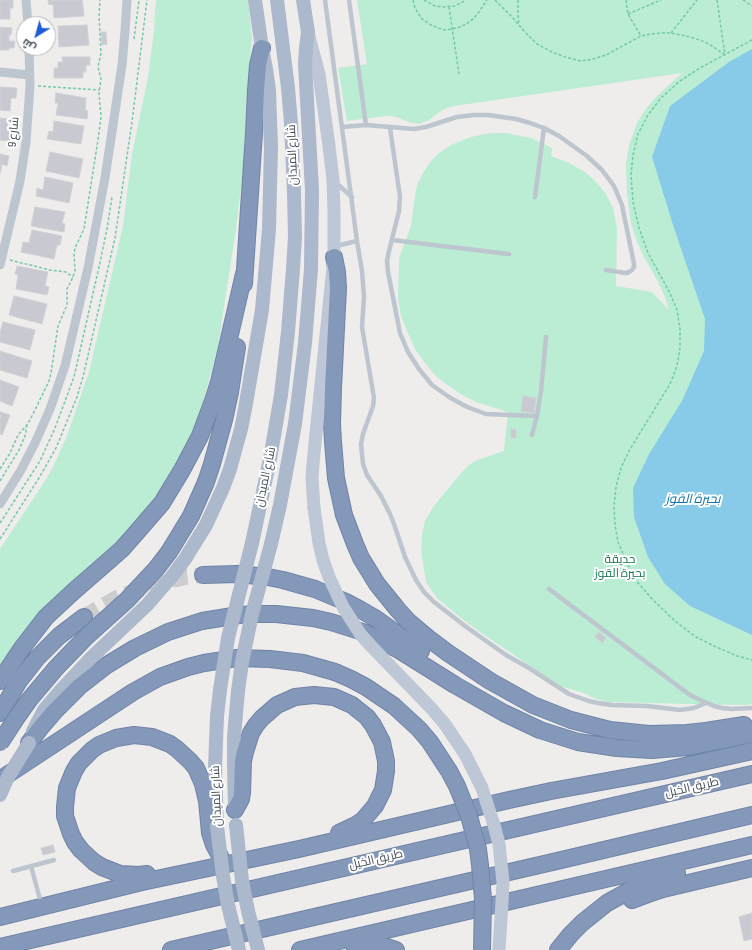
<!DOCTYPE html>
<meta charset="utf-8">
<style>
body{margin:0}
#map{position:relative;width:752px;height:950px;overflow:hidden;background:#efecec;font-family:"Sofia Sans Condensed",Cairo,sans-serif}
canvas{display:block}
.north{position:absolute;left:16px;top:16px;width:40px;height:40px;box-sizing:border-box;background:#fff;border:1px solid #b5b8bc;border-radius:50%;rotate:217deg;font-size:11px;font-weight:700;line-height:16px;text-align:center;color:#454d58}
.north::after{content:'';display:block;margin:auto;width:14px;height:18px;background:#1d5bd7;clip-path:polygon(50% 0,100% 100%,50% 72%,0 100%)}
</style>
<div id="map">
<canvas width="752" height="950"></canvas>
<div class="north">ش</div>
</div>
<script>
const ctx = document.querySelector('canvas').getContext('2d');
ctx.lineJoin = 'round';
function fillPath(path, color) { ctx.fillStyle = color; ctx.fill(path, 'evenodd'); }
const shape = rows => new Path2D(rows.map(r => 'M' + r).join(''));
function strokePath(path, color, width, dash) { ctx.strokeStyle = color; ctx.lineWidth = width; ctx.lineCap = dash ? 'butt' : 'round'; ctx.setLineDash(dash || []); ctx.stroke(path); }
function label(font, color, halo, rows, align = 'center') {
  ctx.font = font + ' "Sofia Sans Condensed",Cairo,sans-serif'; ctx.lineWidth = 4; ctx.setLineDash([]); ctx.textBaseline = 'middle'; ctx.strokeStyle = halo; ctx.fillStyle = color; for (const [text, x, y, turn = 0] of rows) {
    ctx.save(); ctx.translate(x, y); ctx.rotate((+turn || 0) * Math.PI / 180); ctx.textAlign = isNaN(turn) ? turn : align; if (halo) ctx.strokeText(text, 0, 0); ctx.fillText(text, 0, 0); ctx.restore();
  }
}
const green = shape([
 [156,0,248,0,252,38,247,91,244,161,236,229,218,346,207,388,195,428,170,478,129,530,34,622,0,665,0,549,43,484,53,467,67,436,89,372,123,226,132,154,148,77,157,7,153,31],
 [357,0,752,0,752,704,747,705,688,704,607,702,596,699,584,693,563,687,557,684,480,632,461,618,437,598,426,582,421,550,422,534,425,521,433,507,462,472,469,465,477,460,504,451,508,412,479,403,464,396,449,386,436,376,425,363,415,349,407,331,401,316,398,297,399,258,411,226,416,189,418,183,423,173,431,161,439,153,451,145,471,137,490,133,506,133,531,138,552,148,551,156,569,163,585,172,595,181,606,194,613,208,617,228,616,286,652,292,669,310,665,297,658,282,644,257,637,242,631,224,627,193,626,165,629,145,637,123,645,110,655,98,682,73,454,106,442,110,429,120,419,124,409,122,396,117,390,116,385,116,347,121,338,68,367,64]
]);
const water = shape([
 [752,49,752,635,690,606,665,584,648,557,634,517,633,488,649,454,682,401,704,351,705,319,674,228,652,157,670,106,729,62]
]);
const building = shape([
 [0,0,13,0,13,8,10,8,10,19,0,19,0,0],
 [48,0,82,0,84,16,54,18,53,4,49,5,48,0],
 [87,25,89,45,59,47,58,26,87,25],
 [0,27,12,28,11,35,9,35,9,41,15,41,14,48,9,48,9,50,0,50,0,27],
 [101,32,106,32,107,44,102,45,101,32],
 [62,57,90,57,90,65,86,65,86,72,83,72,83,78,54,78,54,68,58,68,58,62,63,62,62,57],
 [0,87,17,88,16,98,11,98,10,111,0,110,0,87],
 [56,93,86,98,85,110,88,111,87,119,56,115,58,103,55,103,56,93],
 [0,118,8,119,7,131,12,131,11,141,0,140,0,118],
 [54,121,84,126,81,144,47,139,49,131,53,132,54,121],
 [50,152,83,159,79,178,46,171,50,152],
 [0,154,9,156,7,166,2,164,0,174,0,154],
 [45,177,73,183,69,203,36,196,37,188,43,190,45,177],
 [35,207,65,212,62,223,65,224,64,232,31,226,35,207],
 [32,230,62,236,60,245,57,245,54,259,21,252,23,242,29,243,32,230],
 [17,266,48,272,45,286,49,287,47,295,16,289,18,275,15,274,17,266],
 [14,296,47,304,42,324,9,315,14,296],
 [3,322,35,330,30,350,0,342,0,333,3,322],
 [0,351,32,361,27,378,0,370,0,351],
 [0,380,19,387,12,406,0,401,0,380],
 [523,396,536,398,534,413,521,411,523,396],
 [0,412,10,415,2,435,0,434,0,412],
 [511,429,516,429,516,438,511,438,511,429],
 [599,632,606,638,602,643,595,637,599,632],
 [53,845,55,852,43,855,41,848,53,845],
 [752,913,752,939,744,941,739,917,752,913]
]);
const motorwayTunnel = shape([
 [84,617,101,607,117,598,150,585,185,577,203,575]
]);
const path = shape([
 [413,0,415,8,421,18,431,25,438,28,445,30,452,29,460,27,468,23,474,18,479,12,487,0],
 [424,0,435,6,442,7,455,6,466,0],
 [495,0,513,18,524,31,537,44,552,52,565,57,581,61,593,59,606,55,641,36,651,34,661,33,671,33,690,37,700,40,709,44,725,55],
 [518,0,518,16,519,24],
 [626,0,628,14,641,36],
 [717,0,725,55],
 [743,0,752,6],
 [449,7,459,74],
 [628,14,661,0],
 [671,33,697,0],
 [134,39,139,0],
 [752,40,700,68,680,81,661,98,648,115,638,134,633,155,631,175,633,202,639,228,648,253,670,293,677,310,680,329,680,348,677,366,670,384,629,451,621,468,616,487,614,506,615,525,618,542,627,563,638,583,653,600,675,621,696,637,714,646,737,656,752,660],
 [38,86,99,90],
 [10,260,50,270,66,272,73,277],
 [0,469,10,453,18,435,27,425,32,416,49,381,51,373,58,326,67,305,67,289,73,277,75,271,74,254,75,248,84,229,98,140,101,117,99,93,101,79,98,67,101,53,99,16,100,0],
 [0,481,19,450,25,436,27,425],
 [0,523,40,461,55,428,74,377,99,267,107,229,112,197],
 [0,539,39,478,56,448,77,397,83,377,115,238,132,122,147,0]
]);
const service = shape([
 [325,0,357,241,362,271,364,297,362,327,374,398,373,406,363,434,361,444,363,464,367,475,381,496,390,514,394,524,405,557,416,580,424,592,434,602,465,626,506,655,529,668,569,694,589,701,598,703,612,705,647,706,680,710,694,708,706,703],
 [349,0,366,125],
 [342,127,366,125,414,129,426,127,457,117,474,115,488,115,516,119,530,123,544,128,559,136,587,156,602,170,614,186,622,205,634,264,634,267,632,270,629,272,626,273,606,270],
 [390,128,400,197,399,211,389,251,387,261,388,272,400,333,408,352,419,369,432,385,449,397,467,407,486,414,537,416],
 [335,182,352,197],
 [535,197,544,128],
 [392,240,509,254],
 [336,246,357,241],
 [532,435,537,416,541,391,546,337],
 [549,589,690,695,698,699,714,706,722,708,731,709,752,708],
 [31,866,41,903],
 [13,871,54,860]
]);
const minor = shape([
 [26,0,28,24],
 [0,72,30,75],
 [0,265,20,181,26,142,30,86,29,48],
 [0,504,21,470,35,443,50,409,65,366,88,268,105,178,122,65,125,31,127,0]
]);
const secondary = shape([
 [308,33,319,74,329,146,333,180,334,213,334,257,313,463,312,478,314,508]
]);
const primary = shape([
 [252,543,270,459,281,395,288,332,293,269,295,237,294,193,291,123,288,88,277,0],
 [271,544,280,505,295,424,305,343,311,269,312,190,305,64,306,48,308,32,303,0],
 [33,731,44,710,61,690,92,657,147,605,173,575,185,559,206,525,223,488,230,469,241,429,245,409,262,310,269,229,271,148,269,90,266,69,262,48,255,0],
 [235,807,234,763,234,737,238,691],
 [217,826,215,768,217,716,220,690]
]);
const motorway = shape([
 [334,257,337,272,338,288,333,388,332,424,333,442,336,478,344,515,355,544,361,558,377,584,398,610,409,622,428,638,448,653,490,681,533,705,571,720,610,730,649,734,687,733,706,731,744,725],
 [244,284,254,133,256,90,258,65,262,48],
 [206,482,212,464,224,420,230,392,237,347],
 [203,575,237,574,268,577,283,580,315,589,346,602,361,610,375,618,421,651],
 [0,681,22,648,46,617,74,591,105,564,122,549,137,532,162,503,182,470,200,436,213,401,219,382,244,274],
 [0,713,19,681,37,658,59,636,84,617],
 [29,743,41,727,54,712,80,686,107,665,135,648,168,632,202,621,239,615,257,614,276,614,313,618,331,622,366,633,399,650,455,685,504,713,540,730,578,742,617,748,652,750,688,747,752,734],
 [7,775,133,692,160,677,188,667,204,663,237,658,270,659,303,663,335,672],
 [235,810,241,799,242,793,243,761,245,752,251,733,256,725,262,718,277,705,295,697,314,695,334,697,352,705,367,717,373,725,382,742,386,761,386,771,383,790,375,806,363,820,356,825,339,833],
 [147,874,139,875,120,874,102,867,94,862,81,850,75,842,71,834,65,816,65,807,67,788,74,771,79,763,92,750,99,745,116,738,134,735,152,737,170,744,177,749,190,761,196,768,203,784,207,801,210,833,214,845,220,856],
 [632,900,648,894,663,889,752,868],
 [0,917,142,882,299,849,509,800,551,791,662,771,752,751],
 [354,945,365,944,374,944,384,946,396,950],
 [0,947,752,774],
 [171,950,557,861,752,815],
 [300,950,752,845],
 [558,950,571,934,582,923,607,903,636,887,653,880,677,873]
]);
const secondaryBridge = shape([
 [314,508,319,543,323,560,329,577,343,607,361,635,372,647,431,708,444,723,465,754,482,788,494,825,499,844,503,882,502,902,499,950]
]);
const primaryBridge = shape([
 [220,690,228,638,252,543],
 [238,691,242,662,252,614,271,544],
 [0,795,8,777,29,743],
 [236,825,242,881,248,911,258,950],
 [217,826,223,876,228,905,239,950]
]);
const motorwayBridge = shape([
 [335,672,351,679,366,687,394,706,419,729,430,742,449,771,457,786,469,816,478,849,480,865,483,899,482,950],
 [0,743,17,717,29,700,56,668,87,636,127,600,156,569,169,552,191,516,206,482]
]);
const streetNames = [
 ["شارع 9",14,132,-84],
 ["شارع الميدان",293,155,-92],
 ["شارع الميدان",266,477,-78],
 ["طريق الخيل",692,788,-13],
 ["شارع الميدان",217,796,-92],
 ["طريق الخيل",376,860,-13]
];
const parkNames = [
 ["حديقة",620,560],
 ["بحيرة القوز",620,574]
];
const waterNames = [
 ["بحيرة القوز",693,500]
];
fillPath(green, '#baedd3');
fillPath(water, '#87cbe9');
fillPath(building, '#c9cad1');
strokePath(building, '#d0d1d7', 1);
strokePath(motorwayTunnel, '#cdccce', 16, [16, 8]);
strokePath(motorway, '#6f84a6', 18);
strokePath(path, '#73c9a8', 1.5, [3, 2]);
strokePath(service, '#bdc5ce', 4.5);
strokePath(minor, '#bdc5ce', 9);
strokePath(secondary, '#bec7d5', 13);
strokePath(primary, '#acb8cb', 14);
strokePath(motorway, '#8499ba', 16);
strokePath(motorwayBridge, '#6f84a6', 18, []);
strokePath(secondaryBridge, '#bec7d5', 13);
strokePath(primaryBridge, '#acb8cb', 14);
strokePath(motorwayBridge, '#8499ba', 16);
label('12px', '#454d58', '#fff', streetNames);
label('12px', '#187751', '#fff', parkNames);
label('italic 13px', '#0f74a1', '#fff', waterNames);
</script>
